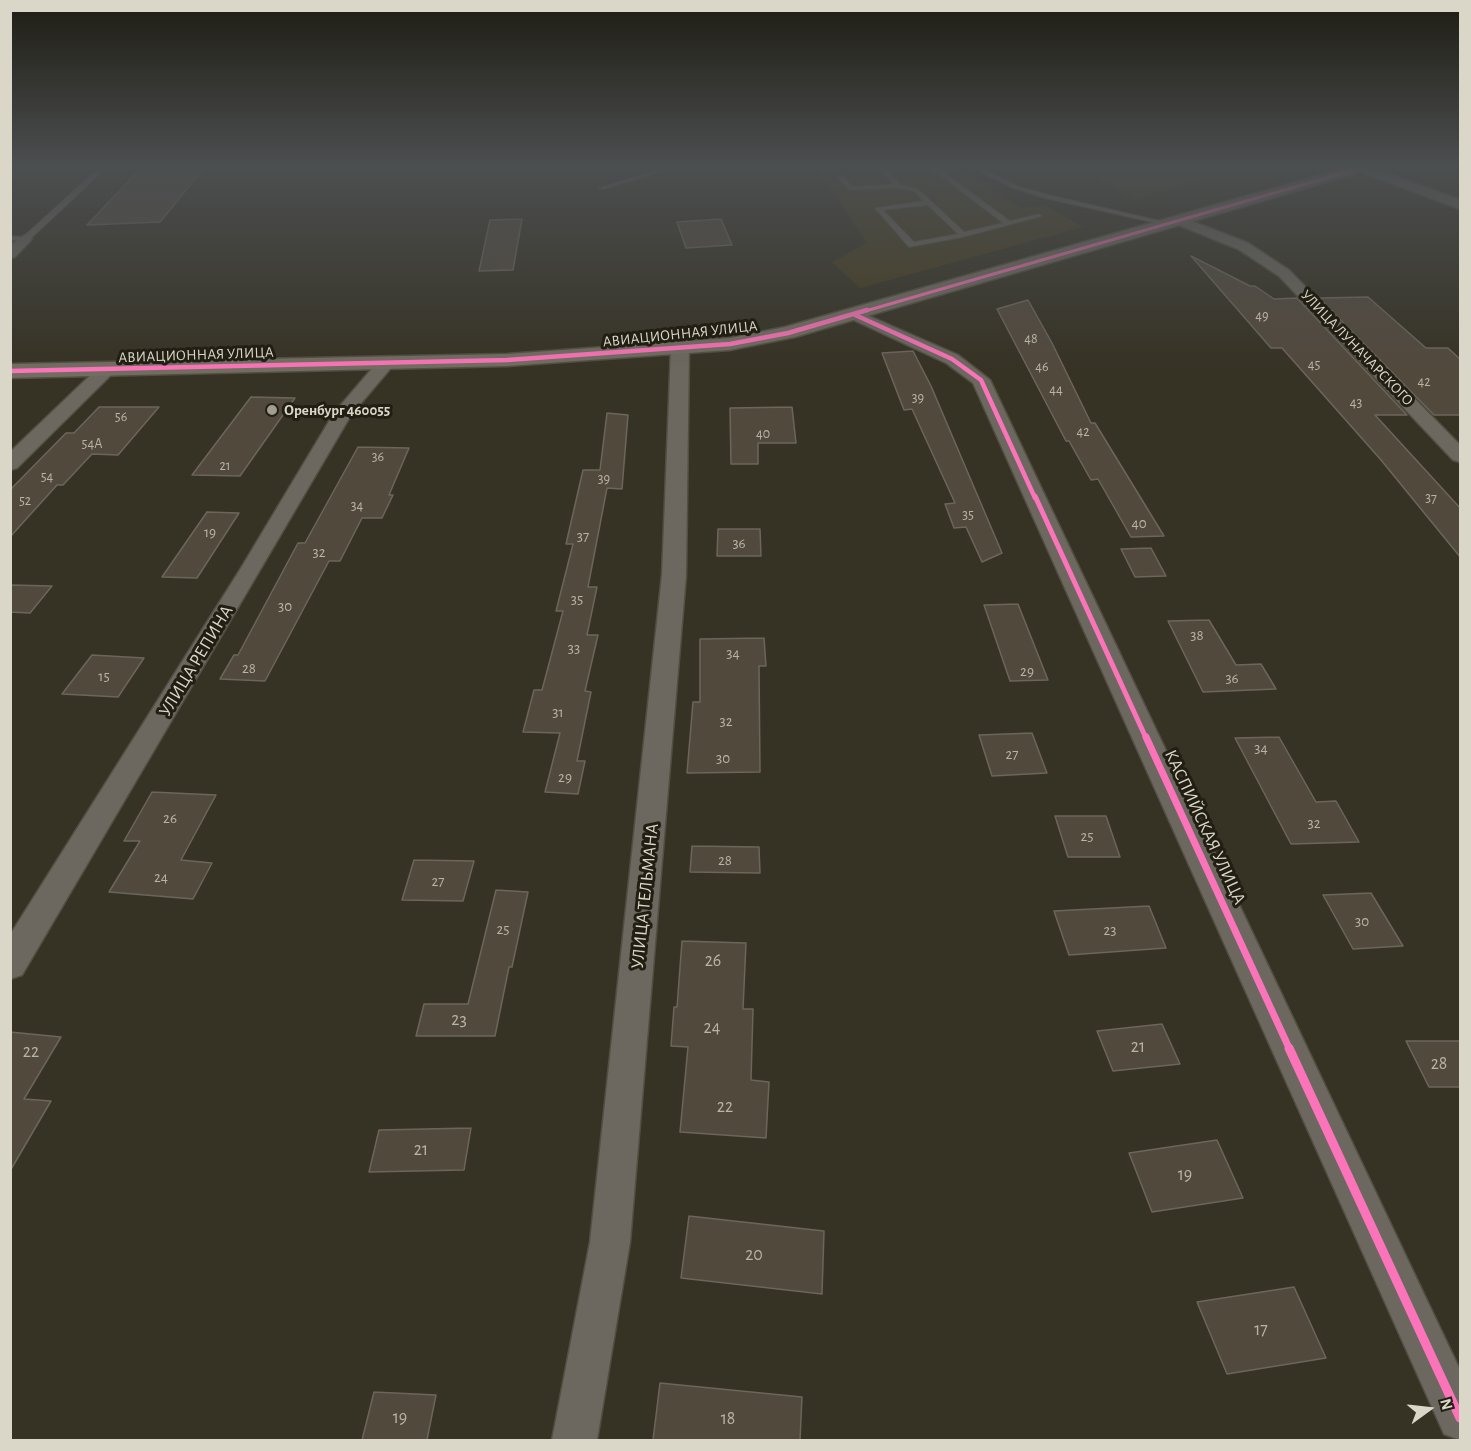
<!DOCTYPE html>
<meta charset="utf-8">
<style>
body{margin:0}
#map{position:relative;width:1471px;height:1451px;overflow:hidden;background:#363224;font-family:"Alegreya Sans",sans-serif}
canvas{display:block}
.frame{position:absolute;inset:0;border:12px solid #dbd7c8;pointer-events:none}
.north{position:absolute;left:1399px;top:1379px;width:60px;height:60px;-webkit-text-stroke:4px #211e13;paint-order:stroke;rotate:75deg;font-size:16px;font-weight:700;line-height:24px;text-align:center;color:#dbd7c8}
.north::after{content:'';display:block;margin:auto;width:21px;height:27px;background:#dbd7c8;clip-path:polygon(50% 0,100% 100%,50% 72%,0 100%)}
</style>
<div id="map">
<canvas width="1471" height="1451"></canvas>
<div class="frame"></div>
<div class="north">N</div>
</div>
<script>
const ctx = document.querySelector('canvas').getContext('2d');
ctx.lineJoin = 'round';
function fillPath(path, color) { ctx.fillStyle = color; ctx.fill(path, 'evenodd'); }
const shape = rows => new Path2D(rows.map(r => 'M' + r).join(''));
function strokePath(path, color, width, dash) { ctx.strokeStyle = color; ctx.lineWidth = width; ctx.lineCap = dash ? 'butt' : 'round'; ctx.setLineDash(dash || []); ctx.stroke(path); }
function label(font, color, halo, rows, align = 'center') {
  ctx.font = font + ' "Alegreya Sans",sans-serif'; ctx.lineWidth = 6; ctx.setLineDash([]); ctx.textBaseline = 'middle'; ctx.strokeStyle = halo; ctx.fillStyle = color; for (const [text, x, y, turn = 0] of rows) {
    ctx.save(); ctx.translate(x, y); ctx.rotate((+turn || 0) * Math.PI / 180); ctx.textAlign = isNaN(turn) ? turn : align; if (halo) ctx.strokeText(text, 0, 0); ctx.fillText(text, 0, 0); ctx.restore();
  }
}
const built = shape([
 [815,167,958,167,1021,208,1045,205,1083,227,860,288,832,262,867,243],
 [1080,167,1247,167,1134,200]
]);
const building = shape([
 [142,167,205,167,160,222,87,225,142,167],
 [522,219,513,270,479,271,490,220,522,219],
 [721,219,732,245,686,248,677,222,721,219],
 [1191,256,1250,286,1255,286,1274,299,1297,298,1407,415,1375,415,1461,509,1461,558,1381,460,1282,348,1271,348,1191,256],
 [1368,297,1426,348,1448,348,1461,360,1461,415,1434,415,1319,298,1368,297],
 [1028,300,1052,343,1091,423,1095,423,1164,536,1131,537,1098,479,1091,480,1069,441,1066,441,997,309,1028,300],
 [913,351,931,386,1002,553,982,562,966,527,954,528,945,504,955,503,912,409,904,410,882,353,913,351],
 [251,397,295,398,240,476,192,475,251,397],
 [99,407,159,407,118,455,92,454,63,485,57,485,10,537,10,490,66,433,74,433,99,407],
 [792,407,796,443,758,443,758,464,731,464,730,408,792,407],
 [607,413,628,415,622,489,607,488,588,587,597,587,587,635,598,635,585,691,591,692,577,761,585,761,578,794,545,792,560,733,523,732,534,690,542,690,563,611,556,611,573,544,566,544,583,470,600,470,607,413],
 [358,447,409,448,389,495,393,495,382,518,362,518,340,561,329,561,265,681,220,679,234,655,238,655,298,543,305,543,358,447],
 [207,512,239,513,197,578,162,577,207,512],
 [718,529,760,529,761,556,717,556,718,529],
 [1151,548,1166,576,1135,577,1121,549,1151,548],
 [10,585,52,586,30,613,10,612,10,585],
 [1018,604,1048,680,1010,681,984,605,1018,604],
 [1209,620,1236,665,1261,664,1276,689,1203,692,1168,621,1209,620],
 [764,638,766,666,759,666,760,772,687,773,693,702,700,702,700,639,764,638],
 [92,655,144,658,118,697,62,694,92,655],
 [1032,733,1047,773,992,776,979,735,1032,733],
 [1279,737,1316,802,1336,801,1359,842,1291,844,1235,738,1279,737],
 [152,792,216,795,181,860,212,863,193,899,109,892,140,841,124,841,152,792],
 [1055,816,1106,816,1120,857,1068,857,1055,816],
 [692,846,759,847,760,873,690,872,692,846],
 [414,860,474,861,463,901,402,900,414,860],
 [496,890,528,892,512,967,509,967,495,1036,416,1036,424,1004,468,1004,496,890],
 [1371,893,1403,946,1353,949,1323,895,1371,893],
 [1149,906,1166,948,1069,955,1054,911,1149,906],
 [682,941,746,943,743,1009,753,1009,751,1080,769,1082,766,1138,680,1132,688,1047,671,1046,674,1007,677,1007,682,941],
 [1162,1024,1180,1064,1113,1071,1097,1031,1162,1024],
 [10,1032,61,1037,24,1099,51,1101,10,1171,10,1032],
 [1406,1041,1461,1041,1461,1087,1429,1087,1406,1041],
 [471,1128,464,1170,369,1172,379,1130,471,1128],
 [1217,1140,1243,1198,1152,1212,1129,1153,1217,1140],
 [689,1216,824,1231,822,1294,681,1278,689,1216],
 [1294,1287,1326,1358,1227,1374,1197,1302,1294,1287],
 [660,1383,802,1397,800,1440,653,1440,660,1383],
 [374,1392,436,1395,427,1440,362,1440,374,1392]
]);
const lane = shape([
 [100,167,107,167,28,241,10,240,10,236,23,237,100,167],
 [668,167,677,167,604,189,599,188,668,167],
 [877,167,883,167,901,185,918,189,964,232,1003,223,929,167,936,167,1010,221,1039,214,1042,216,963,237,909,247,875,208,924,201,914,191,899,188,849,190,838,177,843,176,853,187,894,184,877,167],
 [928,205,958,234,914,242,883,210,928,205],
 [972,167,980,167,1017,186,1049,195,1173,224,1169,226,1045,198,1013,188,972,167]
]);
const street = shape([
 [1356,167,1371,167,1460,200,1460,209,1358,171,1356,167],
 [1181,217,1248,243,1289,270,1460,445,1460,462,1453,460,1279,276,1238,249,1176,224,1176,218,1181,217],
 [25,235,32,239,15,257,10,258,10,245,25,235],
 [853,309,958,355,990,380,1460,1370,1460,1440,1444,1434,973,383,946,363,847,317,845,314,847,311,853,309],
 [680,343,689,348,686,575,630,1242,597,1440,552,1440,590,1242,662,575,671,348,680,343],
 [387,357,396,362,351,415,22,975,10,979,10,935,241,568,334,413,381,358,387,357],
 [106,365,112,366,115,370,112,374,17,468,10,470,10,452,100,366,106,365]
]);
const secondary = shape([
 [1348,167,1372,167,1369,170,795,337,730,350,507,366,10,378,10,364,507,354,730,338,785,327,1348,167]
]);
const cyclewayFar4 = shape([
 [862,312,1364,167]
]);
const cyclewayFar3 = shape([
 [853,314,952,359,981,380,1035,498],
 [10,371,507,360,730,344,788,333,867,310]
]);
const cyclewayFar2 = shape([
 [1035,496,1146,738]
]);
const cyclewayFar1 = shape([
 [1146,737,1290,1050]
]);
const cycleway = shape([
 [1289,1048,1460,1418]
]);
const markers = [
 [272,410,6,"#a19d8f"]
];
const farNumbernames = [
 ["49",1262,316],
 ["48",1031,339],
 ["45",1314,365],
 ["46",1042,367],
 ["42",1424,382],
 ["44",1056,390],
 ["39",918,398],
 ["43",1356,403],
 ["56",121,417],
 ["42",1083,432],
 ["40",763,434],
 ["54А",92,444],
 ["36",378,457],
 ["21",225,466],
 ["54",47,477],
 ["39",604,479],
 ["37",1431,498],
 ["52",25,501],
 ["34",357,506],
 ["35",968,515]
];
const farStreetnames = [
 ["АВИАЦИОННАЯ УЛИЦА",680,334,-6],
 ["УЛИЦА ЛУНАЧАРСКОГО",1357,348,46],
 ["АВИАЦИОННАЯ УЛИЦА",196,355,-2]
];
const farPoinames = [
 ["Оренбург 460055",284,410]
];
const numberNames = [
 ["40",1139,523],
 ["19",210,532],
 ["37",583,536],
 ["36",739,543],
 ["32",319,552],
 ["35",577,599],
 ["30",285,606],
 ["38",1197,635],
 ["33",574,648],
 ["34",733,653],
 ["28",249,668],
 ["29",1027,671],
 ["15",104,676],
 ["36",1232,678],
 ["31",558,712],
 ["32",726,721],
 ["34",1261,748],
 ["27",1012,754],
 ["30",723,758],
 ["29",565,777],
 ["26",170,818],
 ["32",1314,823],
 ["25",1087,836],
 ["28",725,860],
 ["24",161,877],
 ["27",438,881],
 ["30",1362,921],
 ["25",503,929],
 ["23",1110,930]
];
const streetNames = [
 ["УЛИЦА РЕПИНА",196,661,-59],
 ["КАСПИЙСКАЯ УЛИЦА",1205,827,65],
 ["УЛИЦА ТЕЛЬМАНА",645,896,-84]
];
const nearNumbernames = [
 ["26",713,961],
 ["23",459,1020],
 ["24",712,1028],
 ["21",1138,1047],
 ["22",31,1052],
 ["28",1439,1064],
 ["22",725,1107],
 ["21",421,1150],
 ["19",1185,1175],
 ["20",754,1255],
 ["17",1261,1330],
 ["19",400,1418],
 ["18",728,1419]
];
fillPath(built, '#453c1f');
fillPath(building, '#52493d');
strokePath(building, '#6c655c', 1.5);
strokePath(lane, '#524e42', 2);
strokePath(street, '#524e42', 3);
strokePath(secondary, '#524e42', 3);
fillPath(lane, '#6c685f');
fillPath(street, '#6c685f');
fillPath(secondary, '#726d61');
strokePath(cyclewayFar4, '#fb73b8', 3);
strokePath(cyclewayFar3, '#fb73b8', 4.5);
strokePath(cyclewayFar2, '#fb73b8', 5);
strokePath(cyclewayFar1, '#fb73b8', 7);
strokePath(cycleway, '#fb73b8', 9);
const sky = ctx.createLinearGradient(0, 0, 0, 370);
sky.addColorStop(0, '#1e1c14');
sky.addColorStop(0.45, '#4c4f50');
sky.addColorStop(1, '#4c4f5000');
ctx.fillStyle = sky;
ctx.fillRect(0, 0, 1471, 370);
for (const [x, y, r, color] of markers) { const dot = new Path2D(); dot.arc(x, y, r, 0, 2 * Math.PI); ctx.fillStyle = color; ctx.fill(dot); strokePath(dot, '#211e13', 2); }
label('14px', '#b9b4a5', null, farNumbernames);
label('15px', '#dbd7c8', '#211e13', farStreetnames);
label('bold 15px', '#dbd7c8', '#211e13', farPoinames, 'left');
label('15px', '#b9b4a5', null, numberNames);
label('18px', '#dbd7c8', '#211e13', streetNames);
label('18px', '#b9b4a5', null, nearNumbernames);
</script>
